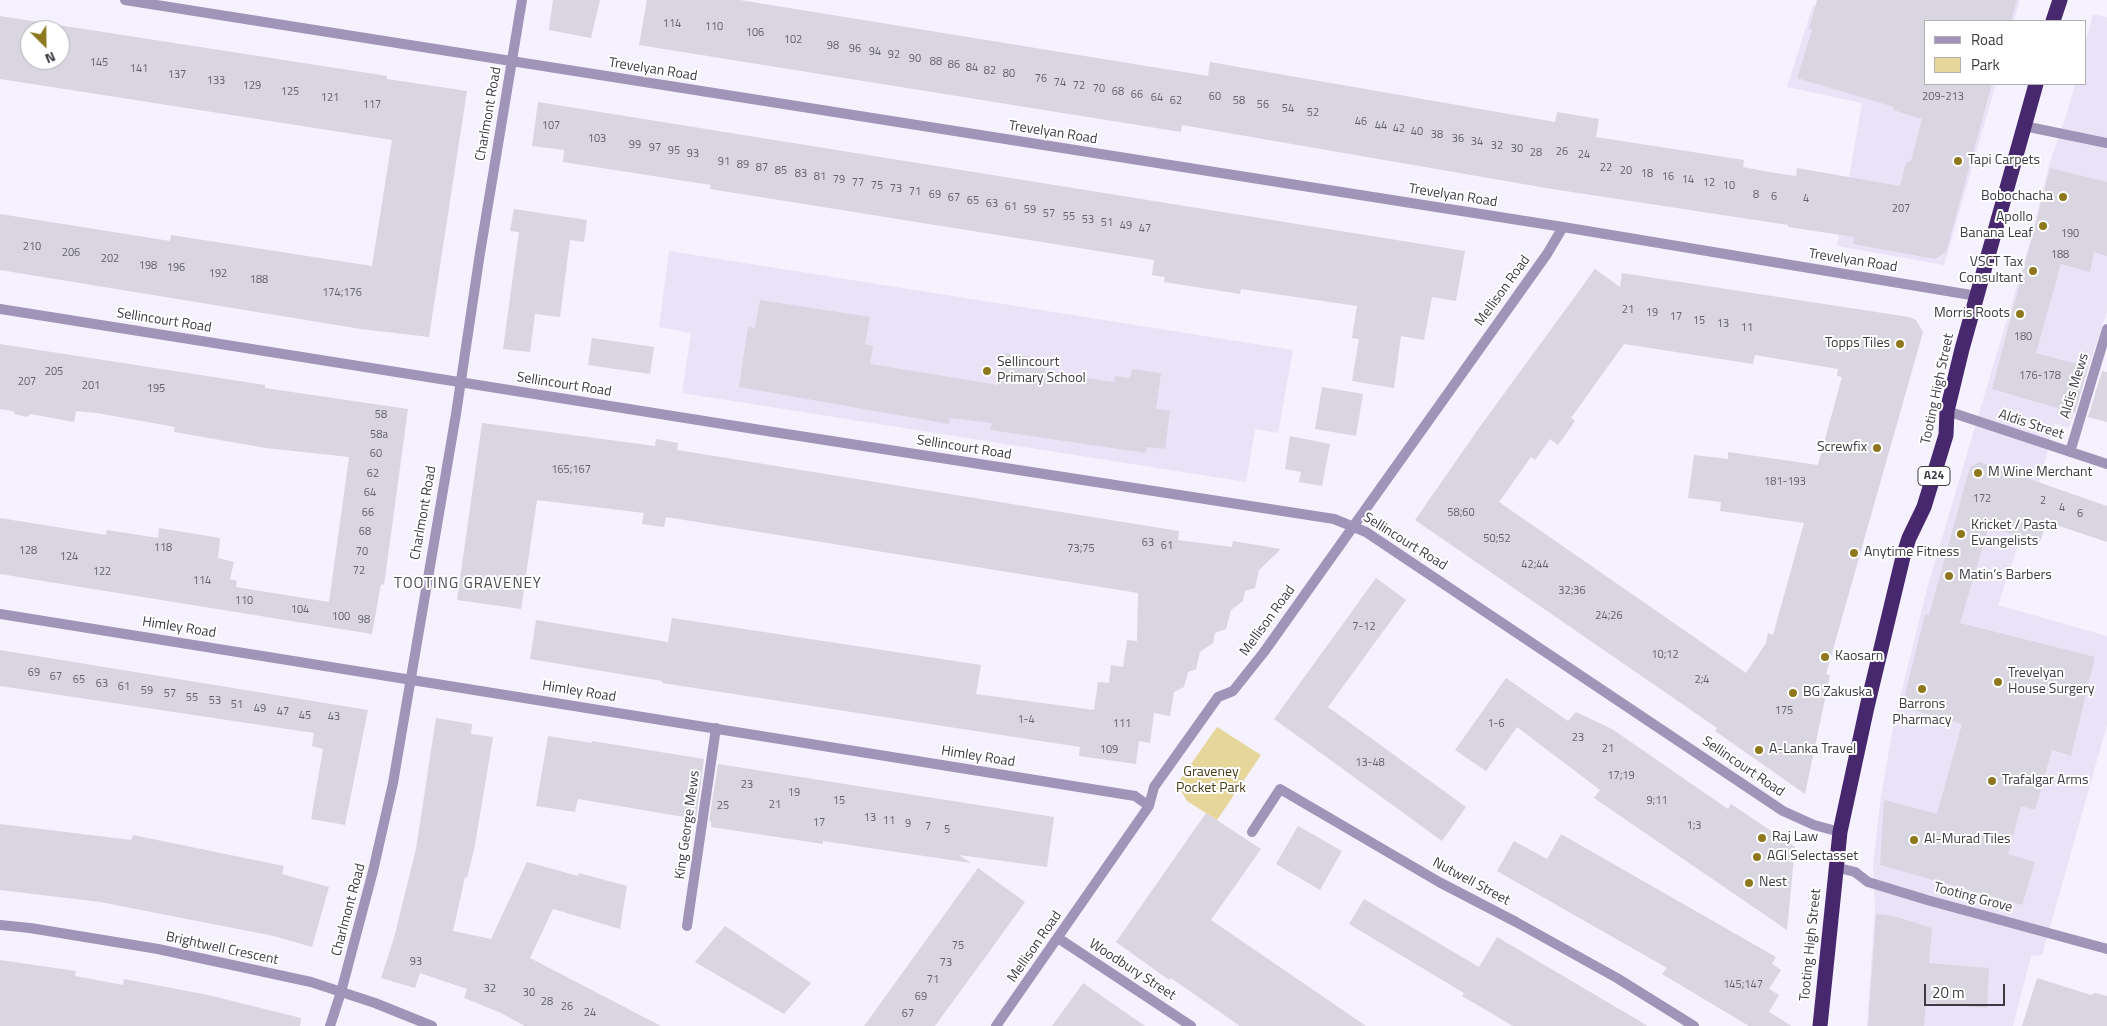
<!DOCTYPE html>
<meta charset="utf-8">
<style>
body{margin:0}
#map{position:relative;width:2107px;height:1026px;overflow:hidden;background:#f5f1fe;font-family:"Titillium Web",sans-serif}
canvas{display:block}
.legend{position:absolute;left:1924px;top:20px;width:162px;height:65px;box-sizing:border-box;background:#fff;border:1px solid #b1b1b3;margin:0;padding:6px 9px;list-style:none;font-size:15px;color:#3d3b41}
.legend li{display:flex;align-items:center;gap:10px;height:25px}
.legend b{width:25px;border:1px solid #b1b1b3}
.north{position:absolute;left:20px;top:20px;width:50px;height:50px;box-sizing:border-box;background:#fff;border:1px solid #b1b1b3;border-radius:50%;rotate:157deg;font-size:14px;font-weight:700;line-height:20px;text-align:center;color:#3d3b41}
.north::after{content:'';display:block;margin:auto;width:18px;height:22px;background:#8e781d;clip-path:polygon(50% 0,100% 100%,50% 72%,0 100%)}
.scale{position:absolute;left:1924px;top:984px;width:81px;height:22px;box-sizing:border-box;border:2px solid #3d3b41;border-top:0;padding-left:6px;font-size:15px;line-height:18px;white-space:nowrap;color:#3d3b41;-webkit-text-stroke:4px #fff;paint-order:stroke}
</style>
<div id="map">
<canvas width="2107" height="1026"></canvas>
<ul class="legend">
<li><b style="height:6px;background:#a094b8"></b>Road</li>
<li><b style="height:14px;background:#e6d699"></b>Park</li>
</ul>
<div class="north">N</div>
<div class="scale">20 m</div>
</div>
<script>
const ctx = document.querySelector('canvas').getContext('2d');
ctx.lineJoin = 'round';
function fillPath(path, color) { ctx.fillStyle = color; ctx.fill(path, 'evenodd'); }
const shape = rows => new Path2D(rows.map(r => 'M' + r).join(''));
function strokePath(path, color, width, dash) { ctx.strokeStyle = color; ctx.lineWidth = width; ctx.lineCap = dash ? 'butt' : 'round'; ctx.setLineDash(dash || []); ctx.stroke(path); }
function label(font, color, halo, rows, align = 'center') {
  ctx.font = font + ' "Titillium Web",sans-serif'; ctx.lineWidth = 4; ctx.setLineDash([]); ctx.textBaseline = 'middle'; ctx.strokeStyle = halo; ctx.fillStyle = color; for (const [text, x, y, turn = 0] of rows) {
    ctx.save(); ctx.translate(x, y); ctx.rotate((+turn || 0) * Math.PI / 180); ctx.textAlign = isNaN(turn) ? turn : align; if (halo) ctx.strokeText(text, 0, 0); ctx.fillText(text, 0, 0); ctx.restore();
  }
}
const built = shape([
 [1895,0,2020,0,2014,21,1926,21,1926,84,1996,84,1944,265,1837,246,1862,103,1787,87,1813,5,1886,27],
 [2093,14,2107,17,2107,311,2069,428,2054,423,2043,471,1998,605,2107,636,2107,725,2042,955,2031,956,2013,1026,1867,1026,1875,908,1873,864,1881,796,1894,722,1928,585,2032,235,2050,162,2068,110,2075,84,2086,84,2086,41],
 [669,251,1293,350,1278,433,1255,429,1246,482,682,393,691,333,659,327]
]);
const green = shape([
 [1217,727,1261,755,1217,820,1187,801,1177,784]
]);
const building = shape([
 [553,0,600,0,591,38,549,30],
 [647,0,740,0,1208,76,1210,62,1555,122,1557,112,1599,119,1596,137,1744,160,1743,167,1769,172,1796,176,1797,168,1900,186,1906,163,1911,161,1922,119,1893,110,1894,107,1797,78,1812,30,1809,29,1817,0,2017,0,2011,21,1926,21,1926,84,1992,84,1946,252,1935,259,1853,244,1854,237,1788,227,1788,225,1552,189,1182,125,1181,132,639,45],
 [0,16,368,73,387,76,387,79,467,91,429,337,361,329,0,270,0,214,170,241,171,235,372,266,392,140,0,79],
 [30,30,60,30,60,60,30,60],
 [538,102,1465,251,1456,301,1432,297,1424,340,1401,336,1394,388,1352,381,1359,339,1352,338,1357,306,1241,289,1240,294,1164,282,1165,277,1152,275,1154,260,710,189,711,185,563,162,564,150,532,146],
 [2050,168,2107,182,2107,256,2094,252,2090,272,2061,264,2036,353,2088,367,2075,413,1992,389],
 [514,209,587,220,584,242,570,240,560,317,535,314,530,352,503,349,519,232,510,231],
 [1595,269,1620,287,1622,273,1909,317,1916,320,1923,332,1826,674,1830,675,1805,794,1715,731,1717,728,1415,520,1479,428],
 [1624,344,1753,364,1755,355,1838,369,1837,376,1842,377,1818,465,1728,452,1728,459,1694,455,1688,498,1721,502,1720,511,1804,523,1773,635,1768,633,1766,643,1746,673,1499,502,1531,457,1535,460,1550,439,1558,445,1575,421,1571,418],
 [760,300,870,317,865,344,873,346,870,364,998,385,1003,353,1032,357,1031,364,1046,366,1045,372,1114,382,1115,376,1130,378,1132,369,1161,373,1156,409,1170,411,1165,449,1147,447,1146,453,990,430,992,423,950,418,949,424,739,387,748,327,755,328],
 [592,338,654,347,650,374,588,365],
 [0,344,265,385,265,388,408,409,384,585,381,584,372,634,0,574,0,518,106,535,107,530,158,538,159,528,220,538,218,558,234,562,230,579,237,581,236,587,329,602,349,457,266,448,174,432,175,427,97,413,76,411,74,422,31,414,27,417,15,414,13,411,0,409],
 [2102,371,2107,372,2107,422,2088,417],
 [1322,387,1363,394,1356,436,1315,429],
 [482,423,655,446,656,439,678,443,677,450,1179,531,1178,540,1232,547,1233,541,1281,549,1259,570,1255,588,1245,591,1243,601,1231,610,1226,629,1215,633,1213,643,1200,652,1196,669,1188,672,1184,687,1174,692,1170,716,1154,713,1150,743,1139,741,1136,764,1079,756,1080,747,662,683,662,681,530,659,536,620,668,642,672,618,981,665,976,694,1094,710,1098,682,1109,683,1111,665,1123,667,1127,640,1137,641,1138,593,666,517,664,527,642,524,644,513,537,500,521,609,457,600],
 [1290,436,1330,444,1322,486,1299,482,1301,472,1285,469],
 [1980,462,2107,506,2107,542,2047,522,2039,544,1989,526,1960,623,2095,657,2071,756,2052,750,2035,810,2021,806,2008,854,2035,862,2022,905,1880,865,1884,800,1937,814,1962,724,1902,707,1925,614,1929,615,1970,467],
 [1376,578,1406,600,1328,707,1466,807,1442,841,1274,719],
 [0,650,368,710,345,825,311,819,323,749,312,746,314,733,0,686],
 [1506,678,1568,721,1576,712,1612,729,1728,809,1731,804,1795,847,1787,930,1594,798,1600,790,1517,727,1486,771,1455,750],
 [436,718,472,724,471,734,493,737,474,850,467,878,465,877,453,931,491,939,527,862,578,876,579,873,627,886,620,929,553,909,530,958,661,1026,525,1026,499,1012,464,998,467,989,420,973,415,988,381,978,394,938,416,849],
 [548,736,592,743,592,741,704,759,696,819,578,799,575,812,536,806],
 [718,764,1054,817,1047,867,959,855,971,863,823,841,823,844,711,827,711,821,709,821],
 [1206,813,1261,849,1211,920,1366,1026,1240,1026,1171,978,1169,980,1116,942],
 [0,824,131,840,133,835,284,866,282,874,329,887,312,947,274,936,100,902,0,890],
 [1298,826,1342,851,1320,890,1276,864],
 [1561,834,1776,957,1772,964,1781,970,1769,989,1779,995,1769,1012,1792,1026,1749,1026,1662,974,1667,968,1497,871,1514,841,1547,859],
 [978,868,1025,902,1000,937,935,1026,864,1026],
 [1364,899,1479,967,1497,937,1648,1026,1513,1026,1462,996,1464,993,1349,924],
 [1876,914,1893,916,1932,928,1929,963,1989,968,1987,1008,1926,1003,1924,1026,1868,1026],
 [725,926,811,983,784,1014,695,962],
 [0,960,76,971,75,976,123,985,124,979,208,995,301,1018,300,1026,0,1026],
 [2037,978,2091,995,2095,993,2107,996,2107,1026,2022,1026],
 [1083,983,1145,1026,1052,1026]
]);
const street = shape([
 [125,0,1563,227,1977,296],
 [2024,126,2107,143],
 [0,309,767,431,1334,519,1366,532,1783,811,1814,825,1840,832],
 [1947,411,2107,464],
 [2070,452,2107,329],
 [0,614,1135,796,1149,806],
 [1252,832,1280,789,1439,882,1516,922,1617,978,1694,1026],
 [1835,867,1855,872,1868,882,1927,900,2107,949],
 [0,925,30,928,158,949,311,982,375,1003,432,1026],
 [687,926,716,728],
 [1058,938,1191,1026],
 [330,1026,341,992,373,871,393,783,456,414,480,253,522,0],
 [996,1026,1149,806,1154,787,1218,697,1233,691,1264,652,1547,254,1563,227]
]);
const highway = shape([
 [2053,21,2060,0],
 [1820,1026,1840,832,1867,707,1903,557,1909,538,1924,507,1946,435,1947,411,1962,349,2036,84]
]);
const markers = [
 [1958,161,5,"#8e781d"],
 [2063,197,5,"#8e781d"],
 [2043,226,5,"#8e781d"],
 [2033,271,5,"#8e781d"],
 [2020,314,5,"#8e781d"],
 [1900,344,5,"#8e781d"],
 [987,371,5,"#8e781d"],
 [1877,448,5,"#8e781d"],
 [1978,473,5,"#8e781d"],
 [1961,534,5,"#8e781d"],
 [1854,553,5,"#8e781d"],
 [1949,576,5,"#8e781d"],
 [1825,657,5,"#8e781d"],
 [1998,682,5,"#8e781d"],
 [1922,689,5,"#8e781d"],
 [1793,693,5,"#8e781d"],
 [1759,750,5,"#8e781d"],
 [1992,781,5,"#8e781d"],
 [1762,838,5,"#8e781d"],
 [1914,840,5,"#8e781d"],
 [1757,857,5,"#8e781d"],
 [1749,883,5,"#8e781d"]
];
const numberNames = [
 ["114",672,24],
 ["110",714,27],
 ["106",755,33],
 ["102",793,40],
 ["98",833,46],
 ["96",855,49],
 ["94",875,52],
 ["92",894,55],
 ["90",915,59],
 ["88",936,62],
 ["145",99,63],
 ["86",954,65],
 ["84",972,68],
 ["141",139,69],
 ["82",990,71],
 ["80",1009,74],
 ["137",177,75],
 ["76",1041,79],
 ["133",216,81],
 ["74",1060,83],
 ["129",252,86],
 ["72",1079,86],
 ["70",1099,89],
 ["125",290,92],
 ["68",1118,92],
 ["66",1137,95],
 ["60",1215,97],
 ["209-213",1943,97],
 ["121",330,98],
 ["64",1157,98],
 ["62",1176,101],
 ["58",1239,101],
 ["117",372,105],
 ["56",1263,105],
 ["54",1288,109],
 ["52",1313,113],
 ["46",1361,122],
 ["107",551,126],
 ["44",1381,126],
 ["42",1399,129],
 ["40",1417,132],
 ["38",1437,135],
 ["103",597,139],
 ["36",1458,139],
 ["34",1477,142],
 ["99",635,145],
 ["32",1497,146],
 ["97",655,148],
 ["30",1517,149],
 ["95",674,151],
 ["26",1562,152],
 ["28",1536,153],
 ["93",693,154],
 ["24",1584,155],
 ["91",724,162],
 ["89",743,165],
 ["87",762,168],
 ["22",1606,168],
 ["85",781,171],
 ["20",1626,171],
 ["83",801,174],
 ["18",1647,174],
 ["81",820,177],
 ["16",1668,177],
 ["79",839,180],
 ["14",1688,180],
 ["77",858,183],
 ["12",1709,183],
 ["75",877,186],
 ["10",1729,186],
 ["73",896,189],
 ["71",915,192],
 ["69",935,195],
 ["8",1756,195],
 ["6",1774,197],
 ["67",954,198],
 ["4",1806,199],
 ["65",973,201],
 ["63",992,204],
 ["61",1011,207],
 ["207",1901,209],
 ["59",1030,210],
 ["57",1049,214],
 ["55",1069,217],
 ["53",1088,220],
 ["51",1107,223],
 ["49",1126,226],
 ["47",1145,229],
 ["190",2070,234],
 ["210",32,247],
 ["206",71,253],
 ["188",2060,255],
 ["202",110,259],
 ["198",148,266],
 ["196",176,268],
 ["192",218,274],
 ["188",259,280],
 ["174;176",342,293],
 ["21",1628,310],
 ["19",1652,313],
 ["17",1676,317],
 ["15",1699,321],
 ["13",1723,324],
 ["11",1747,328],
 ["180",2023,337],
 ["205",54,372],
 ["176-178",2040,376],
 ["207",27,382],
 ["201",91,386],
 ["195",156,389],
 ["58",381,415],
 ["58a",379,435],
 ["60",376,454],
 ["165;167",571,470],
 ["62",373,474],
 ["181-193",1785,482],
 ["64",370,493],
 ["172",1982,499],
 ["2",2043,501],
 ["4",2062,508],
 ["66",368,513],
 ["58;60",1461,513],
 ["6",2080,514],
 ["68",365,532],
 ["50;52",1497,539],
 ["63",1148,543],
 ["61",1167,546],
 ["118",163,548],
 ["73;75",1081,549],
 ["128",28,551],
 ["70",362,552],
 ["124",69,557],
 ["42;44",1535,565],
 ["72",359,571],
 ["122",102,572],
 ["114",202,581],
 ["32;36",1572,591],
 ["110",244,601],
 ["104",300,610],
 ["24;26",1609,616],
 ["100",341,617],
 ["98",364,620],
 ["7-12",1364,627],
 ["10;12",1665,655],
 ["69",34,673],
 ["67",56,677],
 ["65",79,680],
 ["2;4",1702,680],
 ["63",102,684],
 ["61",124,687],
 ["59",147,691],
 ["57",170,694],
 ["55",192,698],
 ["53",215,701],
 ["51",237,705],
 ["49",260,709],
 ["175",1784,711],
 ["47",283,712],
 ["45",305,716],
 ["43",334,717],
 ["1-4",1026,720],
 ["111",1122,724],
 ["1-6",1496,724],
 ["23",1578,738],
 ["21",1608,749],
 ["109",1109,750],
 ["13-48",1370,763],
 ["17;19",1621,776],
 ["23",747,785],
 ["19",794,793],
 ["15",839,801],
 ["9;11",1657,801],
 ["21",775,805],
 ["25",723,806],
 ["13",870,818],
 ["11",889,821],
 ["17",819,823],
 ["9",908,824],
 ["1;3",1694,826],
 ["7",928,827],
 ["5",947,830],
 ["75",958,946],
 ["93",416,962],
 ["73",946,963],
 ["71",933,980],
 ["145;147",1743,985],
 ["32",490,989],
 ["30",529,993],
 ["69",921,997],
 ["28",547,1002],
 ["26",567,1007],
 ["24",590,1013],
 ["67",908,1014]
];
const shields = [
 [1934,476,32]
];
const shieldNames = [
 ["A24",1934,476]
];
const streetNames = [
 ["Trevelyan Road",653,70,9],
 ["Charlmont Road",489,114,-80],
 ["Trevelyan Road",1053,133,9],
 ["Trevelyan Road",1453,196,9],
 ["Trevelyan Road",1853,261,9],
 ["Mellison Road",1503,291,-54],
 ["Sellincourt Road",164,321,9],
 ["Sellincourt Road",564,385,9],
 ["Aldis Mews",2075,386,-73],
 ["Tooting High Street",1938,389,-78],
 ["Aldis Street",2031,425,18],
 ["Sellincourt Road",964,448,9],
 ["Charlmont Road",424,513,-80],
 ["Sellincourt Road",1405,542,32],
 ["Mellison Road",1268,621,-54],
 ["Himley Road",179,628,9],
 ["Himley Road",579,692,9],
 ["Himley Road",978,757,9],
 ["Sellincourt Road",1743,767,34],
 ["King George Mews",688,825,-82],
 ["Nutwell Street",1471,882,28],
 ["Tooting Grove",1973,898,15],
 ["Charlmont Road",349,910,-75],
 ["Tooting High Street",1811,945,-84],
 ["Mellison Road",1035,947,-55],
 ["Brightwell Crescent",222,949,12],
 ["Woodbury Street",1132,970,33]
];
const poiNames = [
 ["Tapi Carpets",1968,161],
 ["Bobochacha",2053,197,"right"],
 ["Apollo",2033,218,"right"],
 ["Banana Leaf",2033,234,"right"],
 ["VSCT Tax",2023,263,"right"],
 ["Consultant",2023,279,"right"],
 ["Morris Roots",2010,314,"right"],
 ["Topps Tiles",1890,344,"right"],
 ["Sellincourt",997,363],
 ["Primary School",997,379],
 ["Screwfix",1867,448,"right"],
 ["M Wine Merchant",1988,473],
 ["Kricket / Pasta",1971,526],
 ["Evangelists",1971,542],
 ["Anytime Fitness",1864,553],
 ["Matin’s Barbers",1959,576],
 ["Kaosarn",1835,657],
 ["Trevelyan",2008,674],
 ["House Surgery",2008,690],
 ["BG Zakuska",1803,693],
 ["Barrons",1922,705,"center"],
 ["Pharmacy",1922,721,"center"],
 ["A-Lanka Travel",1769,750],
 ["Trafalgar Arms",2002,781],
 ["Raj Law",1772,838],
 ["Al-Murad Tiles",1924,840],
 ["AGI Selectasset",1767,857],
 ["Nest",1759,883]
];
const parkNames = [
 ["Graveney",1211,773],
 ["Pocket Park",1211,789]
];
const neighbourhoodNames = [
 ["TOOTING GRAVENEY",468,584]
];
fillPath(built, '#eae3f7');
fillPath(green, '#e6d699');
fillPath(building, '#d9d5e1');
strokePath(street, '#a094b8', 10);
strokePath(highway, '#47286f', 15);
for (const [x, y, r, color] of markers) { const dot = new Path2D(); dot.arc(x, y, r, 0, 2 * Math.PI); ctx.fillStyle = color; ctx.fill(dot); strokePath(dot, '#fff', 2); }
label('11px', '#646269', null, numberNames);
for (const [x, y, w] of shields) { const box = new Path2D(); box.roundRect(x - w / 2, y - 9.5, w, 19, 4); ctx.fillStyle = '#fff'; ctx.fill(box); strokePath(box, '#3d3b41', 1); }
label('bold 12px', '#3d3b41', null, shieldNames);
label('14px', '#3d3b41', '#fff', streetNames);
label('14px', '#3d3b41', '#fff', poiNames, 'left');
label('14px', '#473c14', '#fff', parkNames);
ctx.letterSpacing = '1px';
label('15px', '#4d4a55', '#fff', neighbourhoodNames);
ctx.letterSpacing = '0px';
</script>
